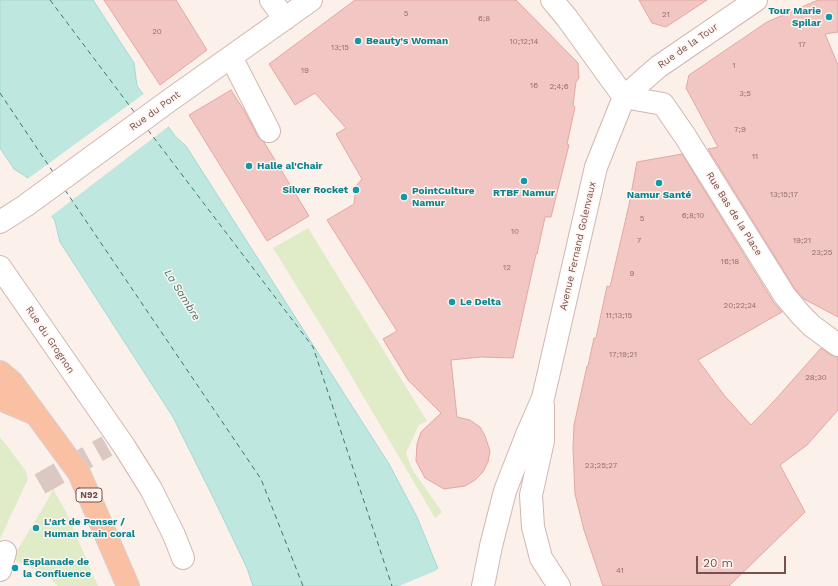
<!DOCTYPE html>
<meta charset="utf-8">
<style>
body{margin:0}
#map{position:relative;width:838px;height:586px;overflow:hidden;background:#fcf0ea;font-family:"Work Sans",sans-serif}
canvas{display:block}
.scale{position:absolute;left:696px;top:556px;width:90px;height:18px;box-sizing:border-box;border:2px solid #784f4d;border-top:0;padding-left:5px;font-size:12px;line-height:14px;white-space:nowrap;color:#784f4d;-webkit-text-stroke:3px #fff5f0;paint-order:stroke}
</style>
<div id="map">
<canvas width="838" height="586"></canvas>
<div class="scale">20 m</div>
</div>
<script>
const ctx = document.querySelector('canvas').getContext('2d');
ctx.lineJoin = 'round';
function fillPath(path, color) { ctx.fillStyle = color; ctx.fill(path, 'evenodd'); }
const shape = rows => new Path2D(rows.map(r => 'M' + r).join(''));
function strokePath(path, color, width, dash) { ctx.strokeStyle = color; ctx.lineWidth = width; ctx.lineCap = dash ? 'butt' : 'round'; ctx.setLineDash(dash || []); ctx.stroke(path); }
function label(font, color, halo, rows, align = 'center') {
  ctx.font = font + ' "Work Sans",sans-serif'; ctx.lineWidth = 3; ctx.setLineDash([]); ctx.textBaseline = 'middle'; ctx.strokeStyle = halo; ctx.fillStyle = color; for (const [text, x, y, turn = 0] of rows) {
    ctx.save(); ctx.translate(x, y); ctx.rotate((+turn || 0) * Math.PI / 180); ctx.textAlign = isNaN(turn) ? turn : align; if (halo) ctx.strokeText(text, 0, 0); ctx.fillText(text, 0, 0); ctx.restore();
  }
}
const green = shape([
 [308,228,427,421,419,425,406,453,412,469,442,512,435,518,336,350,273,248],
 [0,437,26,471,28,479,0,539],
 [53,489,65,510,98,586,58,586,48,576,12,559,47,501]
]);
const water = shape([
 [0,0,93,0,134,63,137,86,176,137,186,146,389,464,417,517,445,586,253,586,247,568,212,495,173,417,60,242,55,221,28,178,14,169,0,148,0,0]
]);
const pier = shape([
 [145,93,169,126,50,217,26,180],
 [439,568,447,586,399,586,435,571]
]);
const ferry = shape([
 [50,0,135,113],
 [0,93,53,172],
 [148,130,313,347,392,586],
 [65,190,261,479,303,586]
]);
const building = shape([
 [104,0,176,0,207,50,160,85,104,0],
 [355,0,516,0,578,63,579,78,576,82,573,105,575,107,567,144,569,145,551,217,545,217,537,254,536,254,513,358,481,357,451,360,457,417,470,420,480,427,485,436,490,451,488,462,483,472,475,480,465,486,444,489,425,478,416,461,417,444,421,432,441,413,408,380,383,339,397,331,327,220,354,204,356,186,362,179,336,134,346,128,315,93,295,105,269,64,355,0],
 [639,0,707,0,666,27,652,23,639,0],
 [818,0,838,0,838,32,825,34,838,65,838,317,804,299,795,289,708,149,718,147,686,88,689,75,767,22,818,0],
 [231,90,245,112,258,137,264,142,309,216,267,241,189,115,231,90],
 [682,154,774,303,782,312,698,360,724,395,751,425,775,400,821,348,831,355,838,357,838,410,807,445,780,465,805,512,729,586,603,586,584,530,575,494,573,448,574,425,587,366,588,366,594,338,596,338,607,286,610,287,629,205,637,162,682,154]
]);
const streetTunnel = shape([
 [40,484,107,446]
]);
const street = shape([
 [271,0,285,19],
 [552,0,567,18,624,97],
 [231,57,269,131],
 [624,97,663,104,685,136,785,296,801,315,812,326,838,345],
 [0,222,25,206,170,100,311,0],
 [0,267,124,446,151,489,174,535,183,558],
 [543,406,543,441,531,495,533,527,541,558,559,586],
 [0,570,5,552],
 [483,586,491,546,505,491,526,437,543,398,596,167,624,97,658,67,756,0]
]);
const primary = shape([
 [0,372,12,382,79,473,128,586],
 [0,397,7,402,33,413]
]);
const markers = [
 [829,17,4,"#0f9aa8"],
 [358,41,4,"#0f9aa8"],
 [249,166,4,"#0f9aa8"],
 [524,181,4,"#0f9aa8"],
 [659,183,4,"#0f9aa8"],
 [356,190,4,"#0f9aa8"],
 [404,197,4,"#0f9aa8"],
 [452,302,4,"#0f9aa8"],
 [36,528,4,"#0f9aa8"],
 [15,568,4,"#0f9aa8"]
];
const numberNames = [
 ["5",406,14],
 ["21",666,15],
 ["6;8",484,19],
 ["20",157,32],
 ["10;12;14",524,42],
 ["17",802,45],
 ["13;15",340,48],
 ["1",734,66],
 ["19",305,71],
 ["16",534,86],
 ["2;4;6",559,87],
 ["3;5",745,94],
 ["7;9",740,130],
 ["11",755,157],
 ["13;15;17",784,195],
 ["6;8;10",693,216],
 ["5",642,219],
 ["10",515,232],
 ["7",639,241],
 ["19;21",802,241],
 ["23;25",822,253],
 ["16;18",730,262],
 ["12",507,268],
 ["9",632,274],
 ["20;22;24",740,306],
 ["11;13;15",619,316],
 ["17;19;21",623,355],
 ["28;30",816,378],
 ["23;25;27",601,466],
 ["41",620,571]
];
const shields = [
 [89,495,26]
];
const shieldNames = [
 ["N92",89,495]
];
const cultureNames = [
 ["Tour Marie",821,11,"right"],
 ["Spilar",821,23,"right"],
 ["Beauty's Woman",366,41],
 ["Halle al'Chair",257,166],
 ["Silver Rocket",348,190,"right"],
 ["PointCulture",412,191],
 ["Namur",412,203],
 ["RTBF Namur",524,193,"center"],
 ["Namur Santé",659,195,"center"],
 ["Le Delta",460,302],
 ["L'art de Penser /",44,522],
 ["Human brain coral",44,534],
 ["Esplanade de",23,562],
 ["la Confluence",23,574]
];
const streetNames = [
 ["Rue de la Tour",688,46,-35],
 ["Rue du Pont",155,111,-36],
 ["Rue Bas de la Place",734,214,58],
 ["Avenue Fernand Golenvaux",578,246,-77],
 ["Rue du Grognon",50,340,56]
];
const waterNames = [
 ["La Sambre",182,295,58]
];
fillPath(green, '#e0ebc8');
fillPath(water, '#bee7e0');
strokePath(water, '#a4d8d1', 1);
fillPath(pier, '#fcf0ea');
strokePath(ferry, '#3d756d', 1, [5, 4]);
fillPath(building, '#f2c6c2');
strokePath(building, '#e4a7a2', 1);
strokePath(streetTunnel, '#dbc8c3', 22, [22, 11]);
strokePath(street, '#d2b6b1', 24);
strokePath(primary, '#d9cecd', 24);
strokePath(street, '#fff', 22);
strokePath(primary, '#f9c0a4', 22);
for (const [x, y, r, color] of markers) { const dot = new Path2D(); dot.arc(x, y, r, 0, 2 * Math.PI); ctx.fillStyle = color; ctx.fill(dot); strokePath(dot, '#fff5f0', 1.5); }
label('8px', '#966d6a', null, numberNames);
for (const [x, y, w] of shields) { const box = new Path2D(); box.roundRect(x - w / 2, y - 7, w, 14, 3); ctx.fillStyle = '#fff5f0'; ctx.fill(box); strokePath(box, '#784f4d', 1); }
label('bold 9px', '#784f4d', null, shieldNames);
label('bold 10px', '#0d838f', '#fff5f0', cultureNames, 'left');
label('10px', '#784f4d', '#fff5f0', streetNames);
label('italic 11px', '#3d756d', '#fff5f0', waterNames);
</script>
